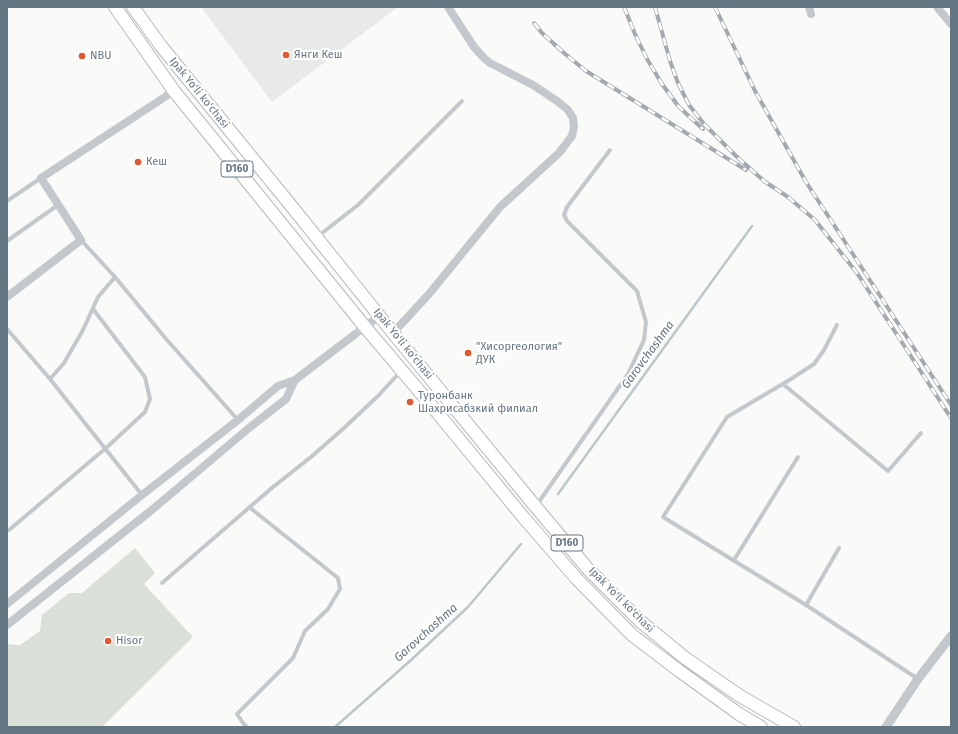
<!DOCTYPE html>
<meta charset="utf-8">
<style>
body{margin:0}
#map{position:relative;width:958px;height:734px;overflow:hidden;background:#fafaf8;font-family:"Fira Sans",sans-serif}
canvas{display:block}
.frame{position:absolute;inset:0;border:8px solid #657683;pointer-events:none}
</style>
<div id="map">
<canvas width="958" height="734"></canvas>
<div class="frame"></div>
</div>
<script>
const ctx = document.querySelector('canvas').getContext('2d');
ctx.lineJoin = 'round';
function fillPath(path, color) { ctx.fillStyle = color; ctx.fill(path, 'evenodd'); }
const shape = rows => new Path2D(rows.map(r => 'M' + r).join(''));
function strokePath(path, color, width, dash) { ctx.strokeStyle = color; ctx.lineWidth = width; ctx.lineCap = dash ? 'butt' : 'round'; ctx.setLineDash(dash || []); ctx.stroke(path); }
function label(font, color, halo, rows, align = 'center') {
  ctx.font = font + ' "Fira Sans",sans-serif'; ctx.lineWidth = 4; ctx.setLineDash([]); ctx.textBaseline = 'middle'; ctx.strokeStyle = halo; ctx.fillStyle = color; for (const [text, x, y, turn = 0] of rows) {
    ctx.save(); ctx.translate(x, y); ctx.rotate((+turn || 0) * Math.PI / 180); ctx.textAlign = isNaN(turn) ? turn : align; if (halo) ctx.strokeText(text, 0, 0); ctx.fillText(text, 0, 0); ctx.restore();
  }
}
const built = shape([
 [201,7,398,7,272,102]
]);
const green = shape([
 [135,548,155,573,144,584,193,637,102,727,7,727,7,644,20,645,40,631,42,615,69,593,82,593]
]);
const stream = shape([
 [558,494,752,226],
 [335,727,410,661,468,607,521,544]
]);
const service = shape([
 [7,201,41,178],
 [317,237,358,205,462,101],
 [81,240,115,277,167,340,238,420],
 [7,241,58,205],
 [115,277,98,297,83,330,64,363,50,379,142,495],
 [837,325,824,350,814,364,791,379,727,417,663,517,806,605,918,679],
 [7,329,50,379],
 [783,384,888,471,921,433],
 [536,506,628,374,644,340,646,322,637,291,567,221,564,215,567,207,610,150],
 [7,530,9,530,106,448,145,412,150,399,145,377,93,309],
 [734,560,798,457],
 [162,583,273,487,311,457,344,428,379,395,400,372],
 [806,605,839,548],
 [247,727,243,723,237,714,293,658,305,631,328,609,340,589,338,578,249,507]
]);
const minor = shape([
 [809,7,811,14],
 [937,7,951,24],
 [7,297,81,240,41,178,174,91],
 [393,333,429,294,500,207,559,153,572,136,574,127,573,118,568,110,557,101,533,85,490,63,484,58,474,47,448,7],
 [7,604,142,495,238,420,278,386,295,380,379,316],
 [7,625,153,509,249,428,286,399,295,380]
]);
const tertiary = shape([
 [886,727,918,679,951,636]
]);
const primary = shape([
 [115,7,174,91,365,327,431,405,524,518,576,578,632,635,678,670,739,714,761,727],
 [133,7,161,46,297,213,393,333,535,506,588,569,640,621,685,658,740,696,794,727]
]);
const rail = shape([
 [624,7,635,34,647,59,662,84,679,107,703,129],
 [655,7,670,61,678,83,689,105,704,124,736,156,764,181,788,197,815,220,857,273,951,418],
 [715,7,755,91,806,182,951,405],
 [534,23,542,33,564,53,586,71,746,170]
]);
const markers = [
 [286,55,4,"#e4572e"],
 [82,56,4,"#e4572e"],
 [138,162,4,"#e4572e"],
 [468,353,4,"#e4572e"],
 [410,402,4,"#e4572e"],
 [108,641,4,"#e4572e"]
];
const shields = [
 [237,169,32],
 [567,543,32]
];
const shieldNames = [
 ["D160",237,169],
 ["D160",567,543]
];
const poiNames = [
 ["Янги Кеш",294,55],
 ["NBU",90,56],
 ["Кеш",146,162],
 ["\"Хисоргеология\"",476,347],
 ["ДУК",476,360],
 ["Туронбанк",418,396],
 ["Шахрисабзкий филиал",418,409],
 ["Hisor",116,641]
];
const streetNames = [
 ["Ipak Yo'li ko'chasi",199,93,51],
 ["Ipak Yo'li ko'chasi",403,344,51],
 ["Ipak Yo'li ko'chasi",621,600,45]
];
const waterNames = [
 ["Garovchashma",648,355,-54],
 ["Garovchashma",426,633,-42]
];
fillPath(built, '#e8e9e9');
fillPath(green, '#dadfd7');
strokePath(stream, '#bbc7cb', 2.5);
strokePath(primary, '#b5babe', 14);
strokePath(service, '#c3c8cc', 4);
strokePath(minor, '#c3c8cc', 8);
strokePath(tertiary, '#c3c8cc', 9);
strokePath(primary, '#fff', 12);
strokePath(rail, '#a2aab0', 4);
strokePath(rail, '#fff', 2.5, [8]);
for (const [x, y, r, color] of markers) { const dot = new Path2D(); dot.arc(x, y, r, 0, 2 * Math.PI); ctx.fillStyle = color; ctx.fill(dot); strokePath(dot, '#fff', 1.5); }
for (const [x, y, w] of shields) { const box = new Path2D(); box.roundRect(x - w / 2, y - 8, w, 16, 3); ctx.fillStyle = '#fff'; ctx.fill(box); strokePath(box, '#657683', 1); }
label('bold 10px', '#657683', null, shieldNames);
label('11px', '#657683', '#fff', poiNames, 'left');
label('11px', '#657683', '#fff', streetNames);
label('italic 12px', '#60757c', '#fff', waterNames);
</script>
